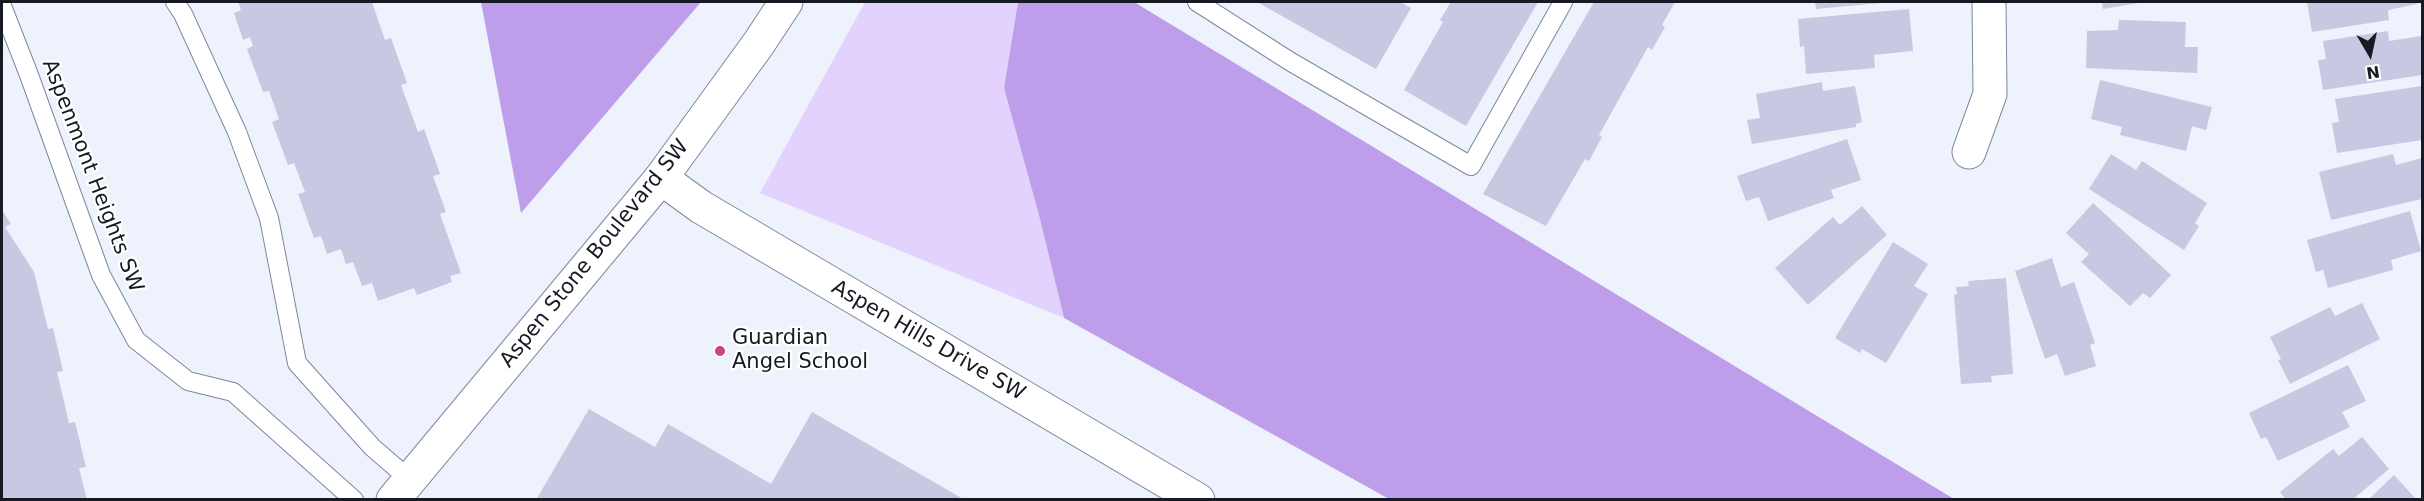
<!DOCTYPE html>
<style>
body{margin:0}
#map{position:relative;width:2424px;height:501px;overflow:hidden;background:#eef2fc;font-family:"DejaVu Sans",sans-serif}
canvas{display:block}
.frame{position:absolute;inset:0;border:3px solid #161a22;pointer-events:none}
.north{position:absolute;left:2340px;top:24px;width:60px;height:60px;-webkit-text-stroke:4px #fff;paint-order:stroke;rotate:171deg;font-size:16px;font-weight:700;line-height:24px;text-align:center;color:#161a22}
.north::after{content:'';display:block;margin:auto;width:21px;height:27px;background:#161a22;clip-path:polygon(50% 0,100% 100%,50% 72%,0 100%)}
</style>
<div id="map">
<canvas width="2424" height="501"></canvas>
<div class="frame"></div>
<div class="north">N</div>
</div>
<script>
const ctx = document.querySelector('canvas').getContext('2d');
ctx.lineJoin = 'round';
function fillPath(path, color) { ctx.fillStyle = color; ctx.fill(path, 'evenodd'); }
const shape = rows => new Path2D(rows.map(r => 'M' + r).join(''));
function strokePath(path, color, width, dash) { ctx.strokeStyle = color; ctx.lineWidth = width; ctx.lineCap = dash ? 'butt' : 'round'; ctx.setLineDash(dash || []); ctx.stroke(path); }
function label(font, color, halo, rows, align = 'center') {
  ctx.font = font + ' "DejaVu Sans",sans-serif'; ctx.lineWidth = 4.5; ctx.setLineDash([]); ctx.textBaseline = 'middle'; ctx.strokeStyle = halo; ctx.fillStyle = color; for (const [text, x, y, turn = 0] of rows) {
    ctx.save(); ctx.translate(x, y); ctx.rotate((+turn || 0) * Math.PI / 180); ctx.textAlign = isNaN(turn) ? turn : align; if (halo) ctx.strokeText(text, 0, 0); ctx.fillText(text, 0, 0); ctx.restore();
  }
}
const green = shape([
 [865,2,1018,2,1004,88,1040,219,1064,318,760,193]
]);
const forest = shape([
 [481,2,701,2,521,213],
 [1018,2,1134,2,1954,499,1389,499,1064,318,1040,219,1004,88]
]);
const building = shape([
 [238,2,372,2,385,40,391,38,407,83,401,85,418,132,424,129,440,174,433,176,446,212,440,214,461,273,450,276,452,282,417,295,414,288,378,301,372,283,362,286,353,262,346,264,341,249,327,254,321,236,314,238,298,194,305,192,294,163,288,165,272,122,279,119,269,91,263,92,247,49,253,46,250,37,243,40,234,13,241,10],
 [1257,2,1400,2,1411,8,1376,69],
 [1451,2,1538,2,1466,126,1404,90,1443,22,1440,20],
 [1594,2,1675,2,1662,25,1665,27,1652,50,1648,47,1599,135,1602,137,1589,161,1585,159,1546,226,1483,194],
 [1815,2,1881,2,1881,3,1816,9],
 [2102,2,2138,2,2138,3,2103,9],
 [2307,2,2417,2,2417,4,2388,10,2389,20,2312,32],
 [1909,9,1913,51,1874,55,1875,68,1806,74,1804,46,1800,47,1798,19],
 [2119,20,2186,22,2185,47,2198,47,2197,73,2086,68,2087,31,2118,30],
 [2388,31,2389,41,2421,36,2422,75,2323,90,2318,60,2326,59,2323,41],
 [2100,80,2212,107,2206,130,2192,126,2186,151,2120,135,2122,127,2091,119],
 [1822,82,1823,91,1855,86,1862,122,1856,124,1856,127,1752,144,1747,120,1760,118,1756,94],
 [2422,86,2422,140,2337,153,2332,123,2339,122,2335,99],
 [1847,139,1861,180,1831,190,1834,198,1768,221,1759,197,1746,201,1737,176],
 [2111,154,2136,170,2142,161,2207,203,2195,223,2199,226,2184,250,2089,189],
 [2393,154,2396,165,2422,158,2422,199,2331,220,2319,172],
 [2093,203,2171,275,2150,298,2143,293,2130,306,2081,262,2089,254,2066,233],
 [1862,206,1887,235,1808,305,1775,268,1833,217,1840,225],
 [2,210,11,224,5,227,34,272,48,329,53,328,63,371,57,372,69,423,75,422,86,467,79,468,87,500,2,500],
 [2410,211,2421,251,2391,260,2393,270,2328,288,2323,270,2316,272,2307,240],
 [1893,242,1928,264,1914,286,1928,294,1886,363,1862,349,1860,353,1835,338],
 [2052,258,2061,287,2074,282,2095,343,2090,345,2096,366,2065,376,2057,354,2045,359,2015,271],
 [2006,278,2013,374,1991,376,1992,382,1961,384,1954,295,1957,294,1956,287,1969,286,1968,281],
 [2362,303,2380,339,2290,384,2278,360,2281,359,2270,337,2330,307,2335,316],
 [2348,365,2366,401,2342,412,2350,427,2278,461,2266,437,2261,439,2249,413],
 [589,409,655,447,668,424,771,484,812,412,965,500,536,500],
 [2362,437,2389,469,2352,500,2286,500,2280,492,2333,449,2339,456],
 [2394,475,2417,500,2368,500]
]);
const service = shape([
 [175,2,183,14,237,132,269,218,297,363,372,447,409,479],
 [1197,2,1291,62,1471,166,1563,2],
 [2,6,29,75,101,275,136,340,188,381,233,392,354,500]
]);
const minor = shape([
 [1969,152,1990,94,1989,2],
 [661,178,701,207,1198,500]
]);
const tertiary = shape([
 [393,500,661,178,759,43,786,2]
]);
const markers = [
 [720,351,6,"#cd427a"]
];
const streetNames = [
 ["Aspenmont Heights SW",92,176,69],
 ["Aspen Stone Boulevard SW",595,254,-51],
 ["Aspen Hills Drive SW",928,341,30]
];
const poiNames = [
 ["Guardian",732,339],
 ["Angel School",732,363]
];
fillPath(green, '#e4d2fe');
fillPath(forest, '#be9eea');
fillPath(building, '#c7c8e1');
strokePath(service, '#7d889d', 20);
strokePath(minor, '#7d889d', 35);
strokePath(tertiary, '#7d889d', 35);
strokePath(service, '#fff', 18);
strokePath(minor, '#fff', 33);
strokePath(tertiary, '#fff', 33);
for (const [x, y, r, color] of markers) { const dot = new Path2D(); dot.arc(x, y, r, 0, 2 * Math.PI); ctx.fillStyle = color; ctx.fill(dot); strokePath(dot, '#fff', 2); }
label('21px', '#161a22', '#fff', streetNames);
label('21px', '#161a22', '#fff', poiNames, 'left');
</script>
